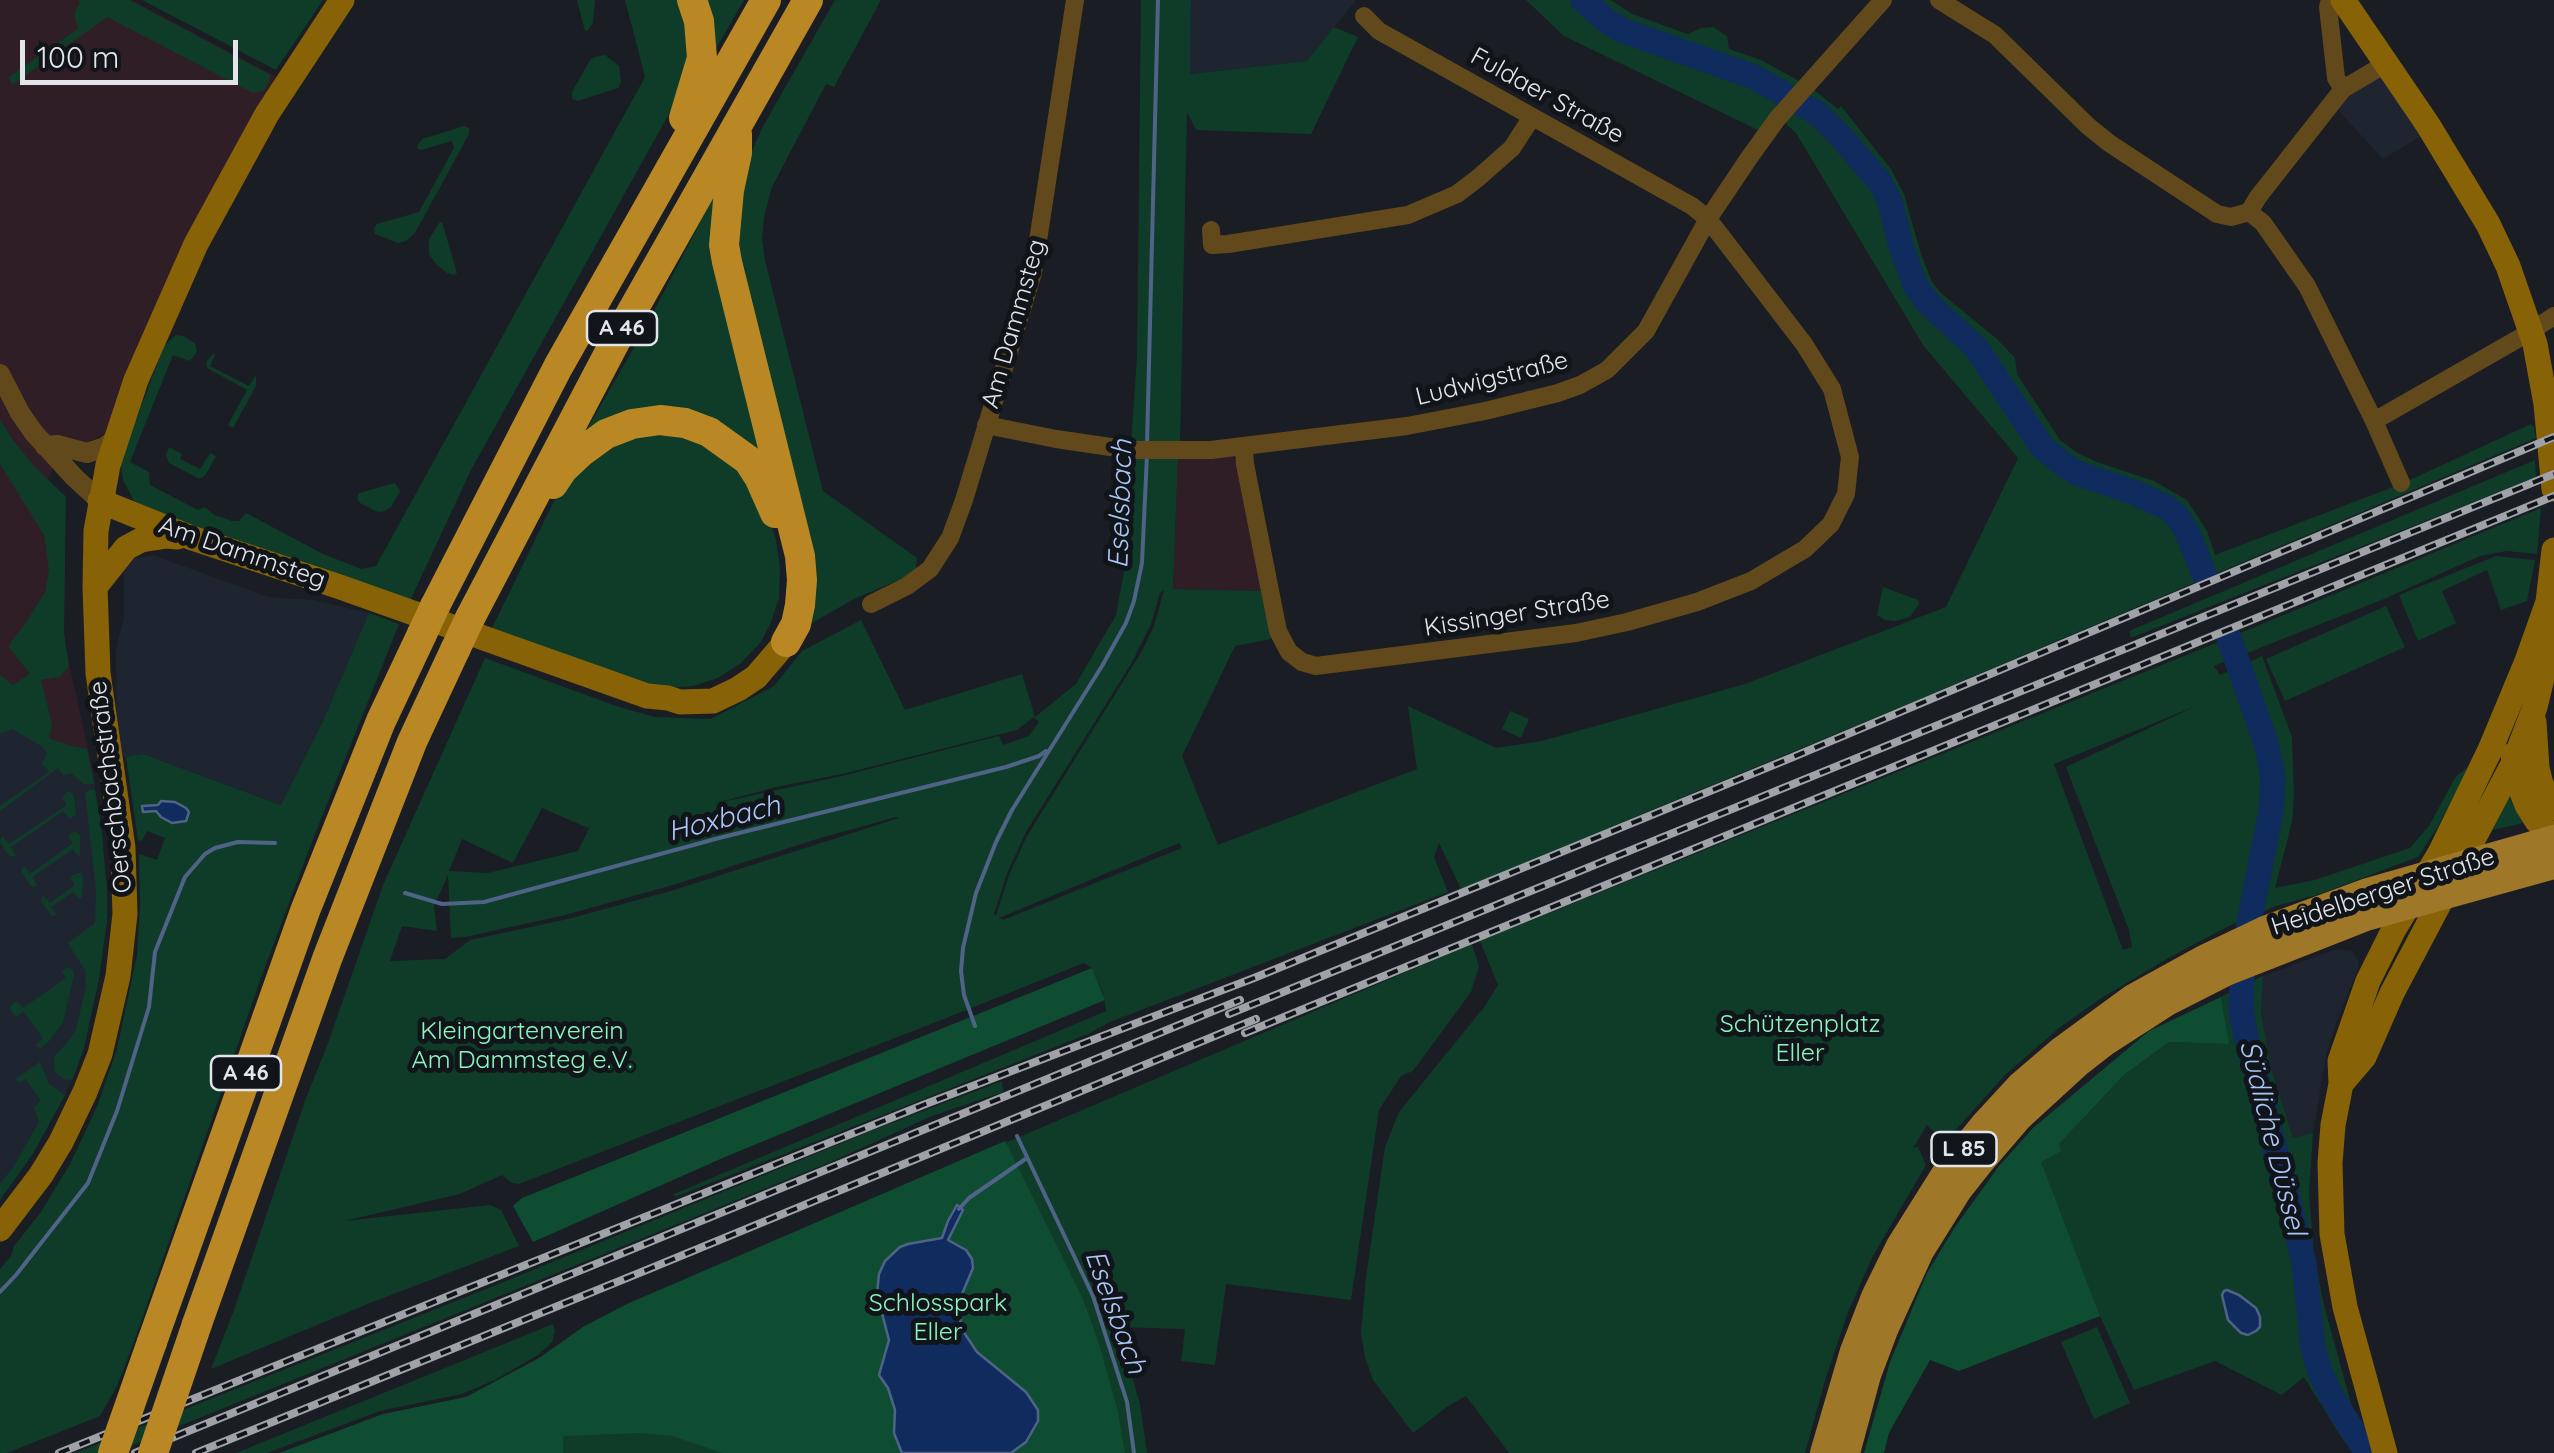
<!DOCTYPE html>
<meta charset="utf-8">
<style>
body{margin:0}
#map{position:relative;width:2554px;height:1453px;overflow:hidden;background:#1a1d23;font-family:Quicksand,sans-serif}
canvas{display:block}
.scale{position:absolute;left:20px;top:40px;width:218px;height:45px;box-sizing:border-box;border:5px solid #e2e5e9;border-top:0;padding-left:12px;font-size:30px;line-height:35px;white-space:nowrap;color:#e2e5e9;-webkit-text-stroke:8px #111419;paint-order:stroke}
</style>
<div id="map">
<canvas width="2554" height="1453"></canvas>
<div class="scale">100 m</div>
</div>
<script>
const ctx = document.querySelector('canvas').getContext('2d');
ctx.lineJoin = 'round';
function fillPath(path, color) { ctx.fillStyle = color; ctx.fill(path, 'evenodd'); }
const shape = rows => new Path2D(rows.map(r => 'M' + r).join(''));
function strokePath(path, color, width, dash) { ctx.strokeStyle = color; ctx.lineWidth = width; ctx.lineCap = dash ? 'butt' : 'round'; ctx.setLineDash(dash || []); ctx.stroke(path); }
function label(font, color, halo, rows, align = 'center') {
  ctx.font = font + ' Quicksand,sans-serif'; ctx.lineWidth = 10; ctx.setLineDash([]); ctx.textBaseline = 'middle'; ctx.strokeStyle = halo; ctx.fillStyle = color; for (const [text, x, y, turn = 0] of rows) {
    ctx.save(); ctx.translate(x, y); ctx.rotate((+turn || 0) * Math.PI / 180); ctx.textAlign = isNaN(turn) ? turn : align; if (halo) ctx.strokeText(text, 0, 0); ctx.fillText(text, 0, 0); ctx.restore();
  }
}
const built = shape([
 [1191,0,1356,0,1307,61,1189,74],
 [2364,78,2385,78,2426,133,2383,159,2339,111,2336,100],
 [153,555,268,597,313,600,369,613,323,721,282,805,143,754,126,757,117,753,116,648,124,619,124,571,130,560],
 [0,716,93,772,107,890,107,921,99,979,84,1048,73,1079,34,1152,0,1200],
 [2337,949,2352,951,2358,960,2358,969,2336,1023,2326,1055,2313,1133,2293,1138,2271,1068,2261,1013,2263,976]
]);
const industrial = shape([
 [0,0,132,0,278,78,107,432,85,444,67,438,48,479,63,636,93,772,0,716],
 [1229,456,1237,459,1264,591,1173,589,1178,458]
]);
const green = shape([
 [78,0,129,0,269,74,269,82,263,91,253,93,107,17,12,85,9,77,79,28,75,20,75,11,80,2],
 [142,0,323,0,276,70],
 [577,0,595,0,593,23,587,31,585,31],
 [625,0,681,0,691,44,680,94,471,470,409,603,147,509,134,501,123,480,121,465,125,449,164,346,176,335,183,336,195,343,197,352,190,361,173,355,130,462,149,472,150,485,198,510,205,507,214,515,232,521,239,521,246,513,323,554,362,569,376,566,645,77],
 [698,0,744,0,709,61],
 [835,0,881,0,834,87,826,84,772,187,764,217,762,239,765,261,823,491,917,558,915,573,854,599,803,628,734,271,745,167,762,128],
 [1141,0,1191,0,1190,74,1307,61,1334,27,1358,37,1311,134,1196,130,1187,112,1180,444,1131,444,1137,357],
 [1526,0,1611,0,1632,14,1688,34,1701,28,1713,27,1727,36,1729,49,1761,60,1801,82,1758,130,1564,36],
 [605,55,619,66,621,82,618,88,578,101,572,99,572,92,590,60,594,57],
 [1813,89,1838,109,1841,106,1891,169,1904,194,1921,254,1932,282,1941,293,1997,339,2015,358,2017,374,2060,440,2076,452,2097,462,2154,481,2187,500,2207,531,2215,555,2401,484,2531,424,2534,427,2536,438,1915,701,1461,889,1439,843,1434,857,1448,892,1110,1022,1088,1034,675,1197,674,1194,1106,1011,1103,993,1092,968,1084,963,944,1019,519,1184,512,1183,502,1175,460,1194,344,1221,490,1205,501,1210,519,1246,370,1303,211,1369,234,1310,306,1098,327,1046,383,885,485,658,619,707,655,717,711,719,774,686,802,651,861,620,905,710,1022,674,1035,717,1076,684,1116,615,1129,545,1130,455,1178,458,1173,589,1264,591,1271,639,1235,646,1182,756,1218,845,1417,769,1408,706,1496,748,1542,741,1745,684,1946,607,2018,458,1923,345,1796,133,1784,122],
 [1164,590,1154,626,1142,651,1027,836,1009,875,996,916,994,914,1007,873,1026,832,1131,664,1151,624,1160,593],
 [1034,717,1039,722,1029,736,1003,745,999,736,842,776,713,804,776,787,842,774,1017,730],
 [542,808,588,828,591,824,578,851,488,873,449,871,462,839,513,863],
 [896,817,899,818,674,890,568,919,470,940,445,959,390,961,402,926,437,931,434,906,448,875,451,938,465,937,565,915,673,885,817,839],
 [1179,843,1182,848,1003,920,999,918],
 [464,126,469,128,469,134,415,233,406,241,398,243,375,234,374,228,377,224,419,212,454,148,452,141,421,150,417,148,419,143,422,139],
 [716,192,780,514,713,427,583,436,644,330],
 [442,222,457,273,454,275,447,273,435,263,429,254,429,239,439,223],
 [213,354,215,355,210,366,249,386,255,376,256,378,256,386,233,428,228,425,247,390,207,368,206,362],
 [0,419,12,439,35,467,66,497,64,633,69,666,60,677,41,680,52,725,49,738,67,745,87,749,94,784,84,784,71,773,64,776,58,768,0,811,0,806,49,772,42,764,47,754,43,747,12,729,0,734,0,675,13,685,30,674,8,646,25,624,45,592,49,570,44,535,0,464],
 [680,432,725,451,766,508,776,540,780,568,779,598,771,622,761,642,741,663,718,678,693,686,668,688,645,686,492,628,554,501,572,473,622,435],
 [169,447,182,454,180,459,200,469,210,453,216,456,206,474,202,478,198,478,169,463,166,455],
 [2535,460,2536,477,2131,638,2129,631],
 [395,483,400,491,391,507,385,511,378,512,360,503,357,499,359,493],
 [2541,508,2537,554,2506,551,2480,556,2384,599,2214,666,2220,675,2262,656,2292,737,2294,796,2292,822,2275,888,2315,880,2410,848,2429,826,2456,776,2467,768,2461,782,2437,828,2418,857,2320,894,2276,906,2231,925,2170,957,2100,999,2059,1028,2005,1075,1953,1133,1944,1140,1940,1138,1927,1125,1913,1148,1918,1147,1926,1165,1873,1256,1848,1312,1826,1377,1805,1453,1509,1453,1466,1396,1448,1406,1413,1433,1373,1380,1365,1357,1361,1333,1366,1277,1385,1147,1399,1112,1485,1006,1498,985,1480,941,2221,641],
 [2196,706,2066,767,2129,930,2132,947,2123,950,2054,764],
 [2496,556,2535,560,2527,601,2501,610,2487,570,2442,591,2456,623,2418,641,2399,595],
 [1883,587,1918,600,1919,604,1910,617,1896,621,1885,620,1877,615],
 [2386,606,2405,647,2285,701,2266,659],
 [369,613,399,624,313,839,262,975,134,1342,117,1386,100,1416,7,1453,0,1453,0,1269,11,1256,14,1246,41,1212,71,1162,98,1104,117,1049,137,955,140,904,139,854,157,860,165,838,147,831,142,841,138,840,126,757,143,754,281,805,323,721],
 [1510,711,1529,719,1521,738,1502,729],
 [92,789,95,790,101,824,107,890,107,921,99,979,84,1048,73,1079,65,1080,55,1072,54,1059,56,1054,67,1043,76,1030,86,986,85,970,68,943,95,923,96,890,85,792],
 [67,792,70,792,74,796,76,814,70,819,63,811,11,847,16,856,9,856,0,842,1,838,3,837,9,844,67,805,62,797],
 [2508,795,2523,823,2489,831],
 [74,831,80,835,80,855,78,856,73,849,32,877,37,885,34,887,30,885,21,871,22,868,24,866,30,874,73,843,68,836],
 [77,873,81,873,83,878,82,897,79,899,73,892,51,907,56,915,52,916,41,901,42,897,44,896,50,903,75,885,70,877],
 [1472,944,1479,966,1471,992,1413,1071,1401,1076,1379,1110,1351,1300,1226,1284,1215,1365,1181,1361,1185,1329,1118,1327,1140,1404,1147,1453,391,1453,551,1365,583,1327,627,1304],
 [68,967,72,969,74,975,63,1022,49,1041,41,1048,38,1047,36,1045,43,1038,24,1012,16,1017,10,1009,11,1005,17,1001,23,1008,66,978,62,971],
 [2263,976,2261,1013,2271,1068,2293,1138,2313,1133,2309,1193,2314,1255,2324,1305,2355,1418,2345,1443,2304,1377,2282,1395,2215,1361,2134,1390,2100,1316,2040,1162,2060,1151,2058,1145,2124,1075,2169,1042,2228,1044,2221,997],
 [40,1062,49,1084,65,1095,34,1152,0,1200,0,1184,14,1166,39,1122,34,1107,41,1101,26,1079,18,1083,16,1079],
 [1002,1081,1003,1092,932,1116,833,1161,113,1453,75,1453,506,1281,876,1129],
 [553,1324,555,1331,552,1342,538,1355,495,1380,462,1394,380,1411,267,1453,236,1453],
 [2097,1327,2130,1403,2094,1419,2061,1342]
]);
const forest = shape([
 [1092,968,1105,1000,725,1157,533,1242,513,1206,522,1198],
 [2221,997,2229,1044,2169,1042,2124,1075,2059,1144,2061,1151,2041,1162,2100,1316,1959,1371,1930,1360,1889,1433,1884,1453,1864,1453,1890,1362,1927,1273,1955,1227,1999,1166,2033,1128,2149,1031],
 [1005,1141,1083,1299,1098,1341,1117,1408,1125,1453,1008,1453,1018,1450,1026,1442,1039,1415,1026,1392,977,1352,961,1328,958,1305,962,1290,971,1276,955,1243,948,1240,963,1210,942,1239,908,1244,888,1257,877,1285,877,1298,889,1337,879,1375,888,1388,895,1410,894,1433,902,1453,723,1453,672,1436,641,1433,563,1436,563,1453,279,1453,383,1414,466,1397,539,1358,583,1327,627,1304]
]);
const water = shape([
 [161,801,175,802,186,808,189,812,186,821,172,823,161,817,156,811,143,812,142,806,158,805,161,801],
 [957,1205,963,1210,948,1240,966,1250,972,1259,973,1268,959,1301,961,1328,977,1352,1026,1392,1038,1410,1038,1421,1026,1442,1011,1453,902,1453,894,1433,895,1410,888,1388,879,1375,889,1340,877,1294,879,1274,885,1261,900,1247,908,1244,942,1238,948,1221,957,1205],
 [2227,1290,2239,1295,2256,1308,2260,1317,2260,1327,2256,1331,2248,1335,2241,1333,2228,1320,2222,1295,2224,1291,2227,1290]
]);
const stream = shape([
 [1147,445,1158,0],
 [405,893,442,904,484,902,719,838,1006,767,1039,756,1046,751],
 [975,1026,964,995,961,971,963,948,976,893,996,842,1012,810,1102,666,1126,623,1134,601,1142,563,1147,455],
 [1017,1136,1093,1296,1127,1402,1134,1453],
 [959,1209,969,1198,1027,1158],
 [0,1292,16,1275,88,1183,117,1111,149,1007,155,952,185,877,205,854,215,848,238,842,275,843]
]);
const river = shape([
 [1583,0,1608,22,1624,31,1754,77,1817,113,1842,138,1880,182,1890,202,1900,243,1915,285,1927,302,1977,349,2042,447,2063,464,2079,474,2133,492,2166,507,2178,517,2188,534,2204,574],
 [2229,638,2266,743,2273,777,2271,811,2243,954,2241,1008,2245,1032,2304,1262,2313,1348,2320,1372,2333,1399,2367,1453]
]);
const minor = shape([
 [1939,0,1995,35,2088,126,2109,143,2217,214,2231,217,2249,212],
 [2330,0,2328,7,2336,78,2343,89],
 [2249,212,2263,223,2307,286,2374,421,2401,483],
 [2249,212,2258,197,2343,89,2387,63],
 [1211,230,1212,245,1228,244,1408,215,1457,194,1478,178,1512,148,1532,117],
 [2374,421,2523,336,2554,316],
 [986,425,1056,439,1131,450,1211,450,1407,426,1485,411,1558,393,1580,385,1607,370,1646,331,1708,219,1749,158,1777,119,1883,0],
 [1244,448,1245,464,1278,631,1289,652,1302,662,1316,666,1576,633,1627,622,1697,602,1751,581,1805,549,1831,524,1846,494,1850,457,1832,389,1804,344,1708,219,1692,206,1379,31,1364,16],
 [871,604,907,586,930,569,950,538,964,500,1033,273,1075,0]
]);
const tertiary = shape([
 [0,374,20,413,34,433,74,477,100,501],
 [45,446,57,445,87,453,105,447,116,438]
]);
const secondary = shape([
 [2343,0,2428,125,2488,224,2508,266,2535,344,2546,404,2554,489],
 [100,501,192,538,340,587,647,696,668,698,680,702,713,701,738,689,756,677,786,642],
 [95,587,126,548,141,540,167,536,177,537],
 [2534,722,2537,768,2541,784,2554,808],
 [2513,755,2519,785,2527,805,2537,821,2554,840],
 [2341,1084,2364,1057,2392,993,2514,762,2535,707,2545,666,2548,602,2554,550],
 [0,1229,41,1175,61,1142,85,1092,100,1054,118,976,125,914,123,848,98,673,95,587,96,531,108,465,136,380,196,244,267,114,342,0],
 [2385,1453,2345,1307,2332,1234,2330,1163,2333,1125,2341,1084,2340,1061,2368,981,2394,929,2440,853,2490,750,2527,661,2548,602]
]);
const primary = shape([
 [1824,1453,1854,1351,1875,1297,1900,1246,1949,1168,1984,1125,2020,1086,2062,1050,2133,998,2202,960,2265,930,2368,892,2554,839],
 [1846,1453,1867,1375,1884,1330,1920,1251,1958,1190,1981,1161,2018,1118,2078,1063,2105,1042,2167,1002,2226,972,2366,917,2554,865]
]);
const motorway = shape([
 [684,118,702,58,699,21,692,0],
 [737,134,737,153,729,190,724,245,727,262,800,556,802,580,800,605,796,624,786,642],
 [553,484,563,469,580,453,606,434,632,424,660,420,685,423,709,432,748,460,759,477,775,513],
 [435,606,558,367,766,0],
 [470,618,617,338,808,0],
 [197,1324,327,959,412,742,455,650],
 [152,1342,305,911,381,721,422,634]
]);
const rail = shape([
 [1229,1014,2554,474],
 [1245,1033,2554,496],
 [59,1453,923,1105,1254,978,1793,757,2554,437],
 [135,1453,1240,1000],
 [196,1453,649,1269,1256,1019]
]);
const motorwayBridge = shape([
 [422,634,435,606],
 [455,650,470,618],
 [113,1453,152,1342],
 [153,1453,197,1324]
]);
const shields = [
 [622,328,70],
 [246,1073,70],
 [1964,1149,65]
];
const shieldNames = [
 ["A 46",622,328],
 ["A 46",246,1073],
 ["L 85",1964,1149]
];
const streetNames = [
 ["Fuldaer Straße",1547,96,29],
 ["Am Dammsteg",1014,324,-74],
 ["Ludwigstraße",1492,379,-14],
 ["Am Dammsteg",242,553,19],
 ["Kissinger Straße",1517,614,-9],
 ["Oerschbachstraße",111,787,-97],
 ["Heidelberger Straße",2383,892,-18]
];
const parkNames = [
 ["Schützenplatz",1800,1024],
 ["Eller",1800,1053],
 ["Kleingartenverein",522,1031],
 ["Am Dammsteg e.V.",522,1060],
 ["Schlosspark",938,1303],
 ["Eller",938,1332]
];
const waterNames = [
 ["Eselsbach",1121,504,-88],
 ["Hoxbach",724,819,-14],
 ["Südliche Düssel",2272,1138,76],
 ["Eselsbach",1115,1312,70]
];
fillPath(built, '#1f2530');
fillPath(industrial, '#301e26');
fillPath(green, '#0e3c28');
fillPath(forest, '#0f4d33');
fillPath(water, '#102b5d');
strokePath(water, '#4f6387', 2.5);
strokePath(stream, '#4f6387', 4);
strokePath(river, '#102b5d', 25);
strokePath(minor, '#62491c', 18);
strokePath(tertiary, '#62491c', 20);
strokePath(secondary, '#886207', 25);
strokePath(primary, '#9f7729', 28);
strokePath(motorway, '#b98824', 30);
strokePath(rail, '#9fa2a6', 8);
strokePath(rail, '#111419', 4, [11]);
strokePath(motorwayBridge, '#b98824', 30);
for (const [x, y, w] of shields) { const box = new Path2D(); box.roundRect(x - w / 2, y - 17, w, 34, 8); ctx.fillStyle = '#111419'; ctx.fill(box); strokePath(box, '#e2e5e9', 2.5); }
label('bold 22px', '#e2e5e9', null, shieldNames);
label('25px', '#e2e5e9', '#111419', streetNames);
label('25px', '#8bf6c0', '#111419', parkNames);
label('italic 28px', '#aac6f7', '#111419', waterNames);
</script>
